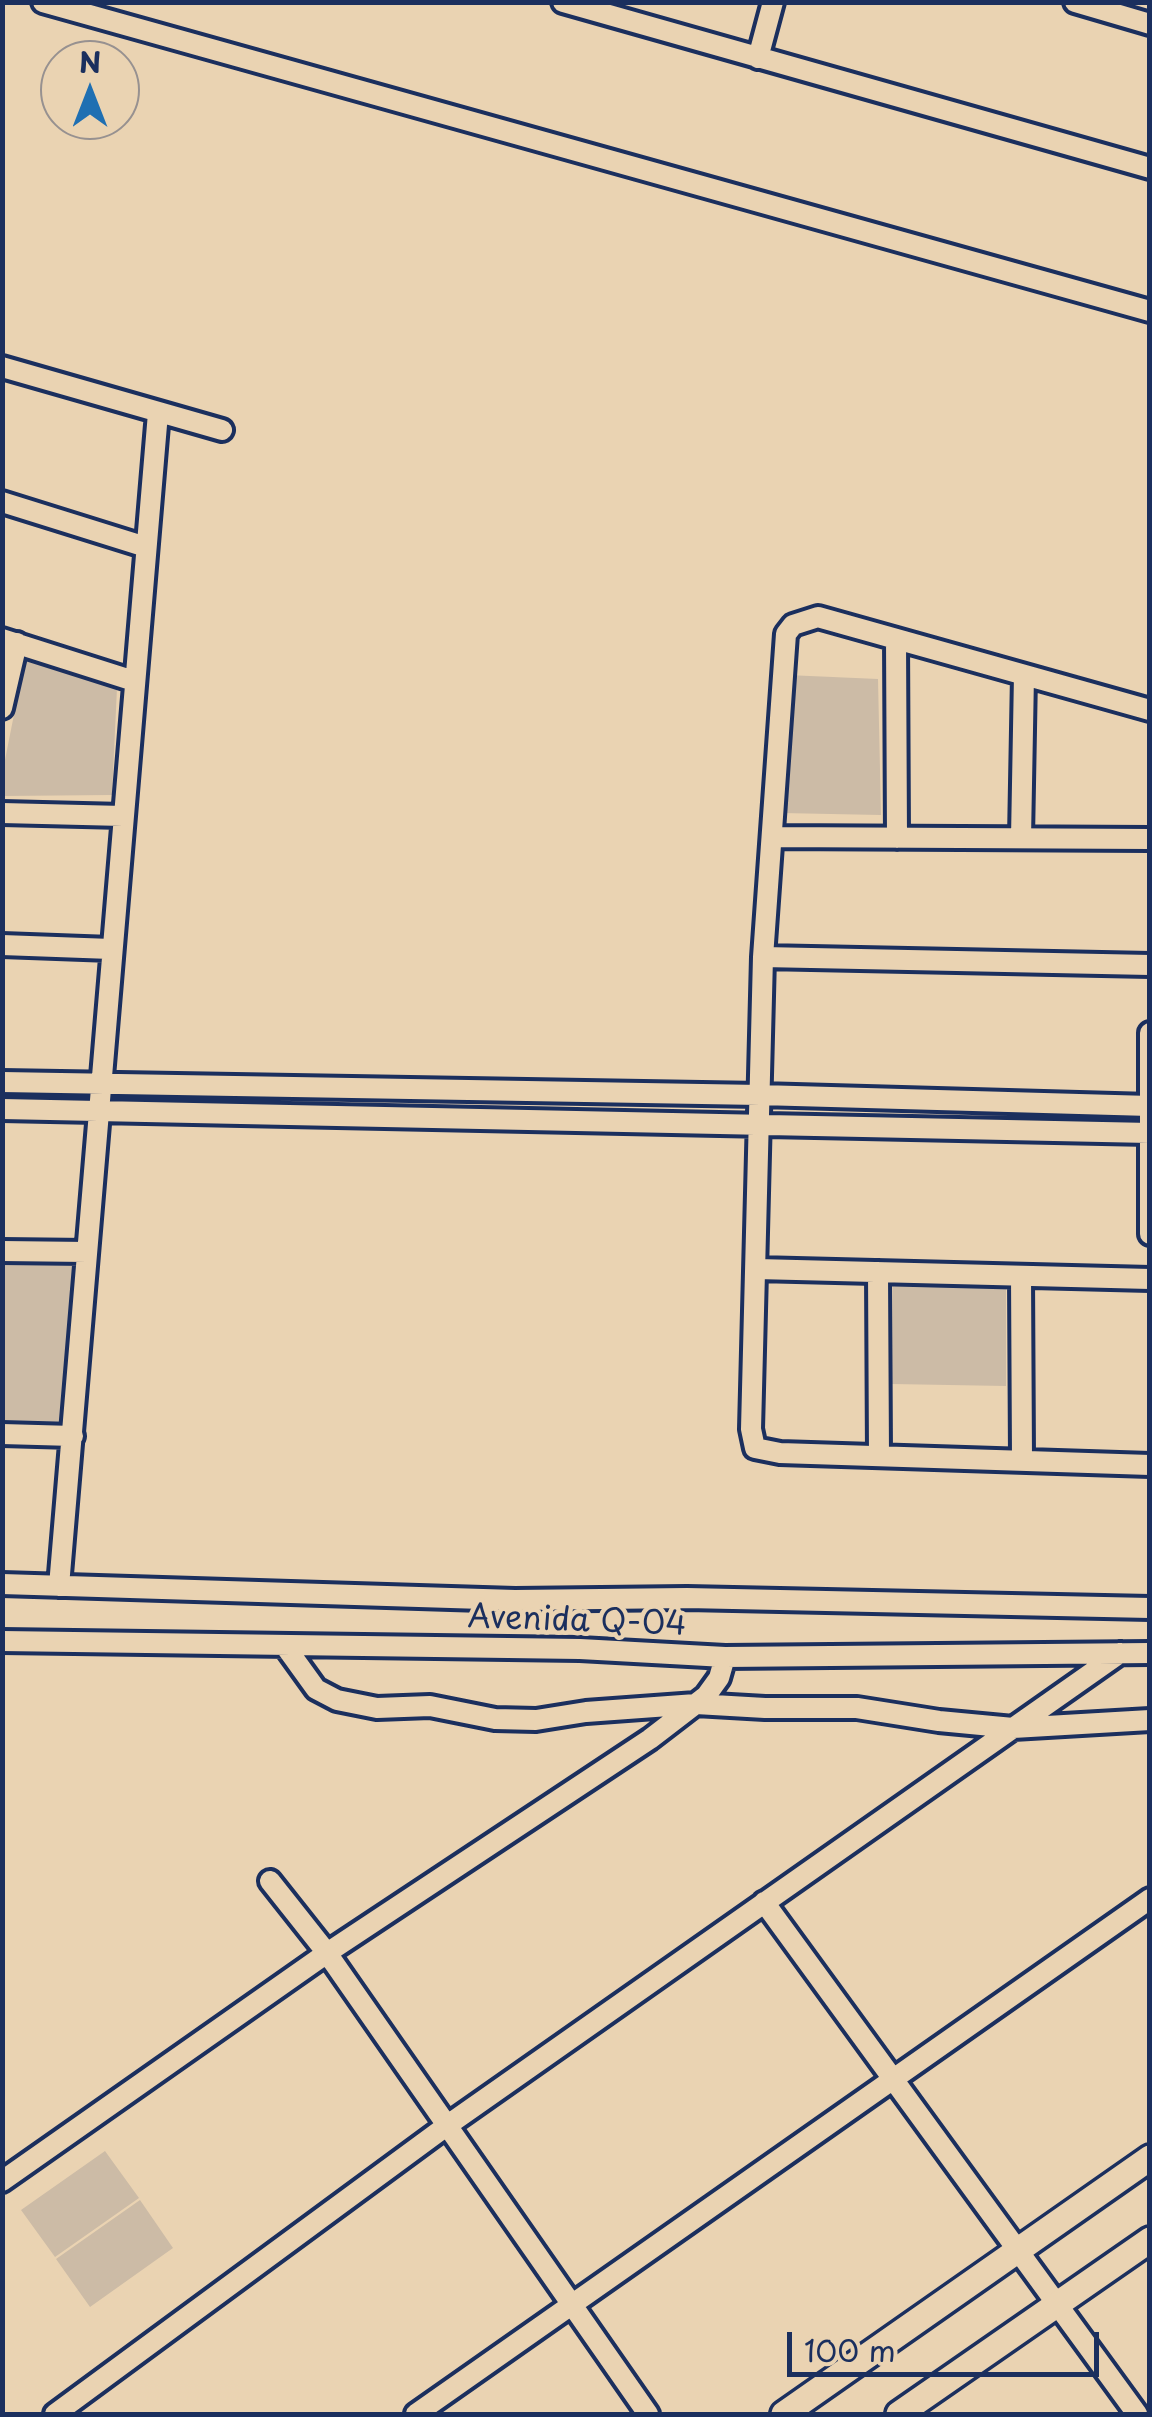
<!DOCTYPE html>
<style>
body{margin:0}
#map{position:relative;width:1152px;height:2417px;overflow:hidden;background:#ead3b2;font-family:"Playpen Sans",sans-serif}
canvas{display:block}
.frame{position:absolute;inset:0;border:5px solid #1b2f5e;pointer-events:none}
.north{position:absolute;left:40px;top:40px;width:100px;height:100px;box-sizing:border-box;background:#ead3b2;border:2px solid #979190;border-radius:50%;rotate:0deg;font-size:28px;font-weight:700;line-height:40px;text-align:center;color:#1b2f5e}
.north::after{content:'';display:block;margin:auto;width:35px;height:45px;background:#1f6fb2;clip-path:polygon(50% 0,100% 100%,50% 72%,0 100%)}
.scale{position:absolute;left:787px;top:2332px;width:312px;height:45px;box-sizing:border-box;border:5px solid #1b2f5e;border-top:0;padding-left:12px;font-size:30px;line-height:35px;white-space:nowrap;color:#1b2f5e;-webkit-text-stroke:8px #ead3b2;paint-order:stroke}
</style>
<div id="map">
<canvas width="1152" height="2417"></canvas>
<div class="frame"></div>
<div class="north">N</div>
<div class="scale">100 m</div>
</div>
<script>
const ctx = document.querySelector('canvas').getContext('2d');
ctx.lineJoin = 'round';
function fillPath(path, color) { ctx.fillStyle = color; ctx.fill(path, 'evenodd'); }
const shape = rows => new Path2D(rows.map(r => 'M' + r).join(''));
function strokePath(path, color, width, dash) { ctx.strokeStyle = color; ctx.lineWidth = width; ctx.lineCap = dash ? 'butt' : 'round'; ctx.setLineDash(dash || []); ctx.stroke(path); }
function label(font, color, halo, rows, align = 'center') {
  ctx.font = font + ' "Playpen Sans",sans-serif'; ctx.lineWidth = 9; ctx.setLineDash([]); ctx.textBaseline = 'middle'; ctx.strokeStyle = halo; ctx.fillStyle = color; for (const [text, x, y, turn = 0] of rows) {
    ctx.save(); ctx.translate(x, y); ctx.rotate((+turn || 0) * Math.PI / 180); ctx.textAlign = isNaN(turn) ? turn : align; if (halo) ctx.strokeText(text, 0, 0); ctx.fillText(text, 0, 0); ctx.restore();
  }
}
const green = shape([
 [25,659,117,688,112,795,3,796,3,770],
 [787,675,878,679,881,815,781,813],
 [3,1264,73,1265,62,1427,3,1425],
 [901,1277,1006,1283,1006,1386,892,1384,893,1284],
 [105,2151,139,2198,55,2257,21,2210],
 [140,2200,173,2248,90,2307,56,2259]
]);
const minor = shape([
 [43,2,1150,311],
 [563,2,1150,168],
 [1075,2,1150,24],
 [758,58,773,2],
 [2,367,222,430],
 [2,502,146,547],
 [2,639,134,681],
 [896,639,897,838],
 [2,708,17,643],
 [1150,710,818,617,793,625,786,634,763,957,751,1429,755,1448,780,1453,1150,1465],
 [2,813,123,816],
 [772,837,1150,839],
 [1021,838,1024,675],
 [2,945,111,949],
 [763,957,1150,965],
 [1150,1033,1150,1234],
 [2,1082,760,1095,1150,1106],
 [2,1109,1150,1133],
 [2,1251,87,1252],
 [757,1269,1150,1279],
 [878,1272,879,1456],
 [1021,1276,1022,1459],
 [2,1434,73,1436],
 [2,1584,515,1600,687,1598,1150,1608],
 [59,1586,158,413],
 [2,1641,580,1649,725,1657,1150,1653],
 [285,1646,316,1689,337,1700,377,1708,430,1706,495,1719,536,1720,586,1712,696,1704,765,1708,857,1708,939,1721,1013,1728,1150,1720],
 [270,1881,327,1953,648,2414],
 [764,1902,1137,2414],
 [2,2181,327,1953,650,1739,706,1696,719,1678,725,1657],
 [55,2414,445,2127,1120,1653],
 [416,2414,1150,1899]
]);
const tertiary = shape([
 [784,2414,1150,2158],
 [899,2414,1150,2240]
]);
const streetNames = [
 ["Avenida Q-04",577,1622,2]
];
fillPath(green, '#ccbba6');
strokePath(minor, '#1b2f5e', 28);
strokePath(tertiary, '#1b2f5e', 32);
strokePath(minor, '#ead3b2', 20);
strokePath(tertiary, '#ead3b2', 25);
label('32px', '#1b2f5e', '#ead3b2', streetNames);
</script>
